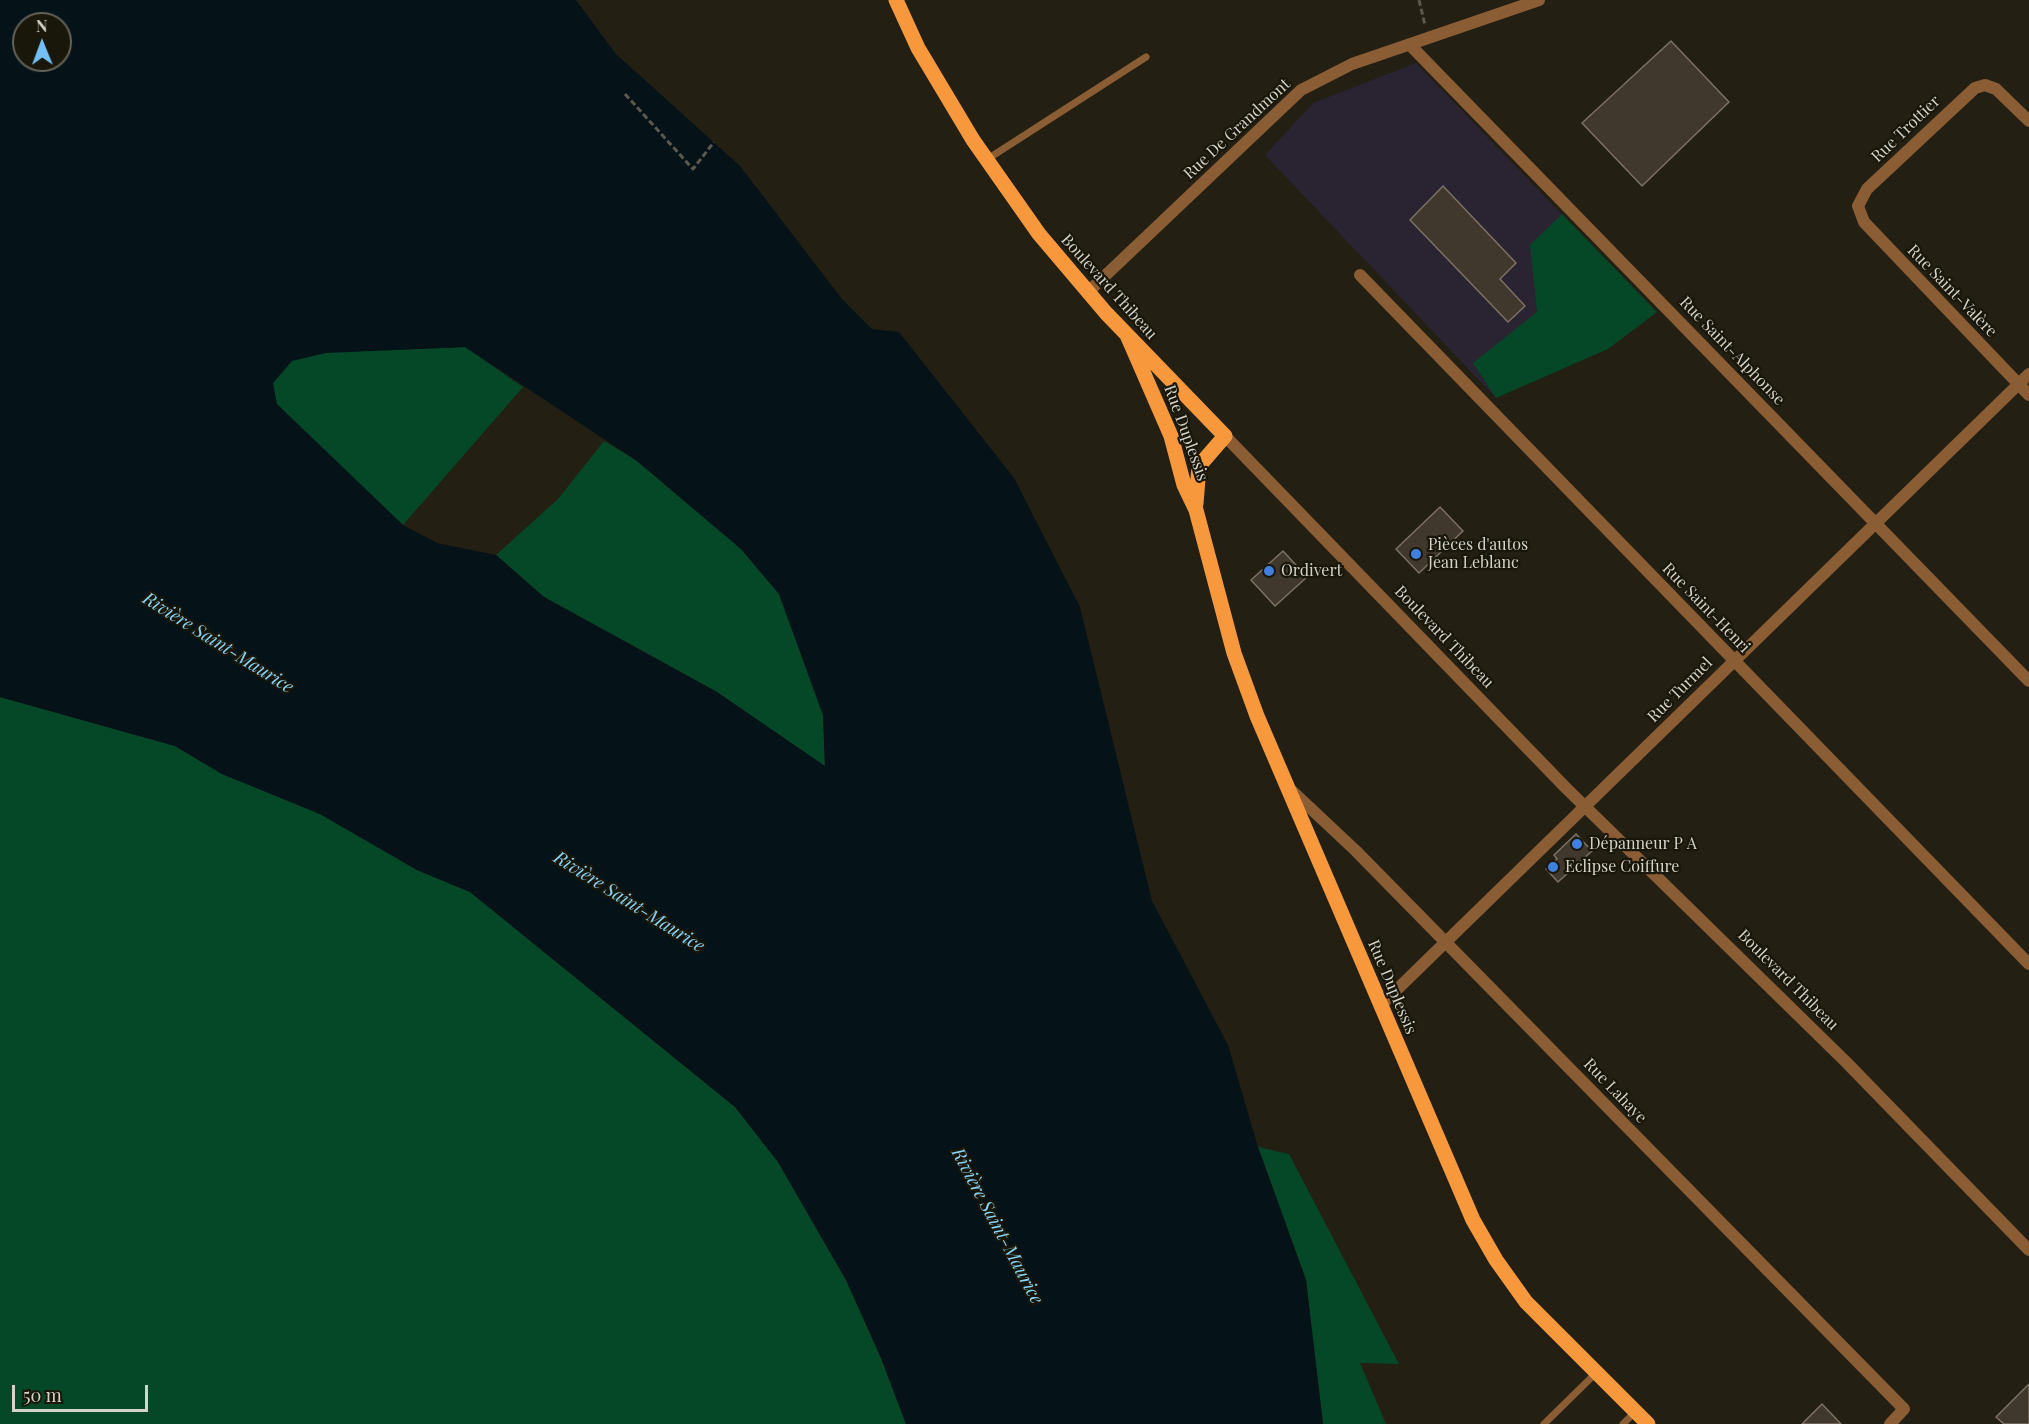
<!DOCTYPE html>
<meta charset="utf-8">
<style>
body{margin:0}
#map{position:relative;width:2029px;height:1424px;overflow:hidden;background:#231f13;font-family:"Playfair Display",serif}
canvas{display:block}
.north{position:absolute;left:12px;top:12px;width:60px;height:60px;box-sizing:border-box;background:#19160a;border:2px solid #646157;border-radius:50%;rotate:359deg;font-size:16px;font-weight:700;line-height:24px;text-align:center;color:#d4d2ca}
.north::after{content:'';display:block;margin:auto;width:21px;height:27px;background:#74c0f6;clip-path:polygon(50% 0,100% 100%,50% 72%,0 100%)}
.scale{position:absolute;left:12px;top:1385px;width:136px;height:27px;box-sizing:border-box;border:3px solid #d4d2ca;border-top:0;padding-left:8px;font-size:18px;line-height:21px;white-space:nowrap;color:#d4d2ca;-webkit-text-stroke:4px #19160a;paint-order:stroke}
</style>
<div id="map">
<canvas width="2029" height="1424"></canvas>
<div class="north">N</div>
<div class="scale">50 m</div>
</div>
<script>
const ctx = document.querySelector('canvas').getContext('2d');
ctx.lineJoin = 'round';
function fillPath(path, color) { ctx.fillStyle = color; ctx.fill(path, 'evenodd'); }
const shape = rows => new Path2D(rows.map(r => 'M' + r).join(''));
function strokePath(path, color, width, dash) { ctx.strokeStyle = color; ctx.lineWidth = width; ctx.lineCap = dash ? 'butt' : 'round'; ctx.setLineDash(dash || []); ctx.stroke(path); }
function label(font, color, halo, rows, align = 'center') {
  ctx.font = font + ' "Playfair Display",serif'; ctx.lineWidth = 4.5; ctx.setLineDash([]); ctx.textBaseline = 'middle'; ctx.strokeStyle = halo; ctx.fillStyle = color; for (const [text, x, y, turn = 0] of rows) {
    ctx.save(); ctx.translate(x, y); ctx.rotate((+turn || 0) * Math.PI / 180); ctx.textAlign = isNaN(turn) ? turn : align; if (halo) ctx.strokeText(text, 0, 0); ctx.fillText(text, 0, 0); ctx.restore();
  }
}
const education = shape([
 [1416,63,1629,284,1496,398,1265,155,1313,103]
]);
const green = shape([
 [0,134,366,351,465,347,523,387,403,525,324,450,41,459],
 [1562,214,1657,312,1608,349,1496,398,1473,363,1537,312,1530,245],
 [604,441,637,461,741,549,779,594,823,715,825,767,717,692,544,597,496,555,558,499],
 [0,697,175,746,222,774,320,814,417,870,470,892,735,1107,778,1162,846,1280,881,1358,906,1424,0,1424],
 [1258,1147,1289,1154,1399,1364,1360,1363,1386,1424,1323,1424,1306,1280]
]);
const water = shape([
 [0,0,576,0,616,54,740,166,842,299,872,329,899,332,1014,478,1080,607,1152,901,1228,1045,1258,1147,1306,1280,1323,1424,906,1424,881,1358,846,1280,778,1162,735,1107,470,892,417,870,320,814,222,774,175,746,0,697],
 [24,24,60,24,60,60,24,60],
 [465,347,637,461,741,549,779,594,823,715,825,766,717,692,544,597,496,555,437,543,403,525,277,404,273,383,292,361,326,353]
]);
const building = shape([
 [1671,41,1729,102,1642,186,1582,123,1671,41],
 [1443,186,1516,263,1500,279,1525,306,1508,322,1410,220,1443,186],
 [1440,507,1463,531,1419,573,1396,549,1440,507],
 [1283,551,1307,577,1275,606,1251,580,1283,551],
 [1576,834,1592,851,1558,882,1546,869,1557,859,1554,855,1576,834],
 [2029,1384,2029,1424,2004,1424,1996,1417,2029,1384],
 [1822,1404,1841,1424,1802,1424,1822,1404]
]);
const path = shape([
 [1419,0,1425,25],
 [625,94,693,169,714,142]
]);
const service = shape([
 [986,160,1146,57],
 [1544,1424,1596,1373],
 [1623,1424,1635,1412]
]);
const minor = shape([
 [1410,45,2029,681],
 [2029,121,1996,89,1985,85,1975,88,1867,189,1858,206,1864,222,2029,395],
 [1360,275,2029,964],
 [1290,789,1356,851,1904,1409,1890,1424],
 [1380,1006,2029,374]
]);
const tertiary = shape([
 [1088,292,1301,90,1352,64,1539,0],
 [1225,436,1566,788,1846,1062,2029,1250]
]);
const primary = shape([
 [896,0,918,48,973,140,1039,234,1106,313,1225,436,1199,466,1196,504],
 [1127,335,1171,436,1184,485,1196,510,1234,653,1257,716,1473,1220,1496,1260,1526,1302,1648,1424]
]);
const markers = [
 [1416,554,6,"#3f7fe0"],
 [1269,571,6,"#3f7fe0"],
 [1577,844,6,"#3f7fe0"],
 [1553,867,6,"#3f7fe0"]
];
const streetNames = [
 ["Rue De Grandmont",1237,129,-43],
 ["Rue Trottier",1906,129,-44],
 ["Boulevard Thibeau",1109,287,48],
 ["Rue Saint-Valère",1952,291,46],
 ["Rue Saint-Alphonse",1732,351,46],
 ["Rue Duplessis",1186,433,70],
 ["Rue Saint-Henri",1706,608,46],
 ["Boulevard Thibeau",1444,637,46],
 ["Rue Turmel",1680,690,-45],
 ["Boulevard Thibeau",1788,980,45],
 ["Rue Duplessis",1392,987,67],
 ["Rue Lahaye",1615,1091,46]
];
const poiNames = [
 ["Pièces d'autos",1428,545],
 ["Jean Leblanc",1428,563],
 ["Ordivert",1281,571],
 ["Dépanneur P A",1589,844],
 ["Eclipse Coiffure",1565,867]
];
const waterNames = [
 ["Rivière Saint-Maurice",218,643,32],
 ["Rivière Saint-Maurice",629,902,32],
 ["Rivière Saint-Maurice",997,1226,62]
];
fillPath(education, '#2a2332');
fillPath(green, '#044828');
fillPath(water, '#051319');
fillPath(building, '#40382c');
strokePath(building, '#7b7264', 1.5);
strokePath(path, '#5c584e', 3, [6, 3]);
strokePath(service, '#8a5d35', 7);
strokePath(minor, '#8a5d35', 12);
strokePath(tertiary, '#8a5d35', 12);
strokePath(primary, '#f7983d', 15);
for (const [x, y, r, color] of markers) { const dot = new Path2D(); dot.arc(x, y, r, 0, 2 * Math.PI); ctx.fillStyle = color; ctx.fill(dot); strokePath(dot, '#19160a', 2); }
label('16px', '#d4d2ca', '#19160a', streetNames);
label('16px', '#d4d2ca', '#19160a', poiNames, 'left');
label('italic 18px', '#87d4f6', '#19160a', waterNames);
</script>
